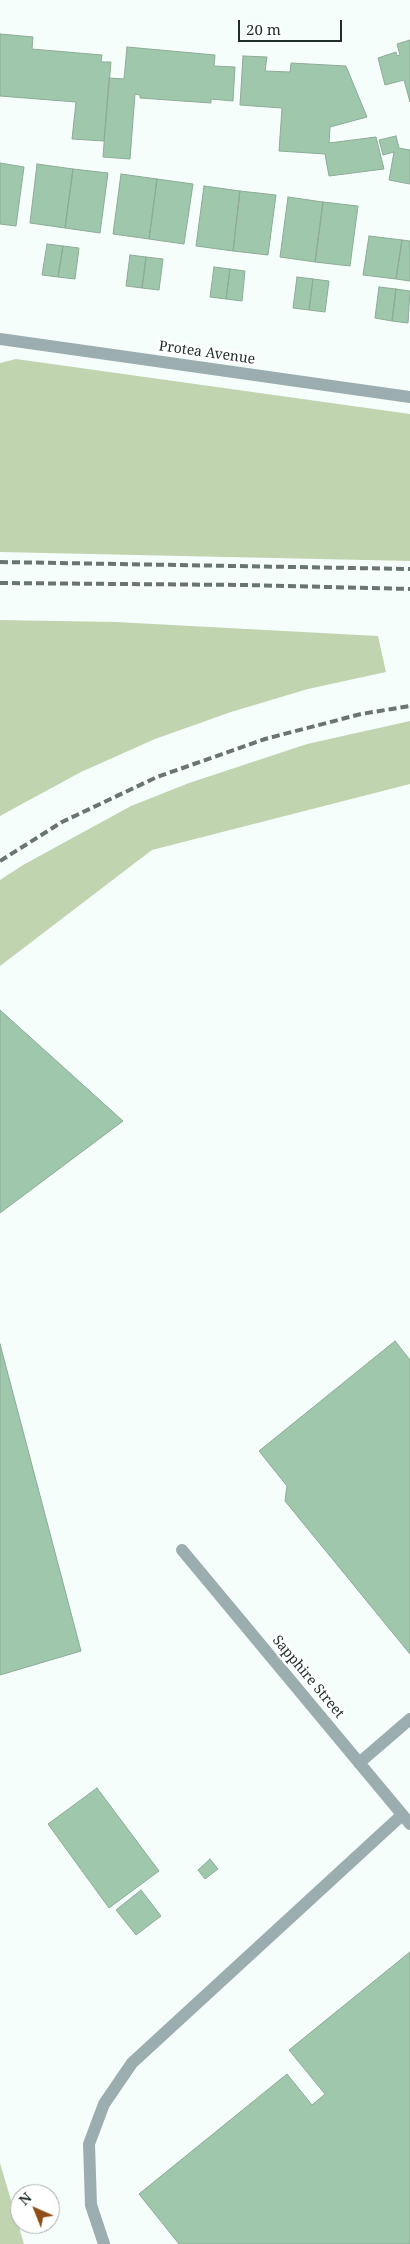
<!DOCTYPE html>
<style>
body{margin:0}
#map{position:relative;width:410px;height:2244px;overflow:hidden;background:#f6fefc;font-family:"Noto Serif",serif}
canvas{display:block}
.north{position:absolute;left:10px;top:2184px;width:50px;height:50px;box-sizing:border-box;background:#fff;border:1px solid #a5abaa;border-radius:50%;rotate:316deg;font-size:14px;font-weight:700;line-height:20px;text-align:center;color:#1e2e2b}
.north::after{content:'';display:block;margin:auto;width:18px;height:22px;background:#8f4e18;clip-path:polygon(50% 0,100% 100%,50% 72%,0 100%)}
.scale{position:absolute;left:238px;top:20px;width:104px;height:22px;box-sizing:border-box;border:2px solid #1e2e2b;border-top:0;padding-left:6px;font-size:15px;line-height:18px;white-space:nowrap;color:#1e2e2b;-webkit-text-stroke:4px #fff;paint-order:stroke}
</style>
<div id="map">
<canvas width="410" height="2244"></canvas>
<div class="north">N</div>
<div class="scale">20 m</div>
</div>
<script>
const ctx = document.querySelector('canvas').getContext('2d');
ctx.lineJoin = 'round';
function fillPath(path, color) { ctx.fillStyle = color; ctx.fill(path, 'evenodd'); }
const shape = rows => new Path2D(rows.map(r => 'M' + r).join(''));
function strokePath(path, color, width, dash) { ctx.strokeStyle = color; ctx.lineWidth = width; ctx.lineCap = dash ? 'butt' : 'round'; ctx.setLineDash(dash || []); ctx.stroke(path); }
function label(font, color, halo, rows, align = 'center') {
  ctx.font = font + ' "Noto Serif",serif'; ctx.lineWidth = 5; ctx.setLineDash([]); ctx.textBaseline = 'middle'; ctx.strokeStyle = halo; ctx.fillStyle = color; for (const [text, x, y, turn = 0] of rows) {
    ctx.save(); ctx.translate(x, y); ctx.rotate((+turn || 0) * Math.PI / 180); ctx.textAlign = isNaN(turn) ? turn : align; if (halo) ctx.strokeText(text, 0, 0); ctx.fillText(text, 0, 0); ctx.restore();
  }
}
const green = shape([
 [16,359,410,414,410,561,0,552,0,363],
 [0,620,116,622,378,636,386,672,308,689,231,712,155,739,81,772,0,816],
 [410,721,410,784,152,850,0,966,0,880,23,865,131,806,189,783,307,744],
 [0,2163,24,2244,0,2244]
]);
const building = shape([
 [0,34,33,37,32,49,102,55,101,62,111,62,104,141,72,139,76,102,0,96,0,34],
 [410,40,410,102,404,80,385,85,378,58,396,52,397,56,400,55,397,44,410,40],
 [127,47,215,55,214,66,235,67,233,101,211,99,211,103,140,98,140,95,135,94,130,159,103,157,109,78,124,79,127,47],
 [243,56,267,57,265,71,290,72,291,63,346,66,367,117,330,127,329,143,376,137,384,169,329,176,325,154,279,151,282,108,240,105,243,56],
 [396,136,399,148,410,150,410,184,389,180,394,152,383,155,379,140,396,136],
 [0,163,24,167,16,226,0,224,0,163],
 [37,164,73,169,65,228,30,223,37,164],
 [73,169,108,173,100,233,65,228,73,169],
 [121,174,157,179,149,239,113,234,121,174],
 [157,179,193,184,184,244,149,239,157,179],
 [204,186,240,191,233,251,196,246,204,186],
 [240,191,276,195,268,255,233,251,240,191],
 [288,197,323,202,315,262,280,257,288,197],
 [323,202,358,206,350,266,315,262,323,202],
 [369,236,402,240,396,279,363,275,369,236],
 [402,240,410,241,410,281,396,279,402,240],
 [47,244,63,246,58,277,42,275,47,244],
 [63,246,79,248,75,279,58,277,63,246],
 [130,255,146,257,142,288,126,286,130,255],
 [146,257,163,259,159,290,142,288,146,257],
 [214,267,230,269,226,299,210,297,214,267],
 [230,269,245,271,242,301,226,299,230,269],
 [297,277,313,279,309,310,293,308,297,277],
 [313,279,329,281,325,312,309,310,313,279],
 [379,287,396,289,392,321,375,318,379,287],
 [396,289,410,291,408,323,392,321,396,289],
 [0,1010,123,1121,0,1213,0,1010],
 [395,1341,410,1360,410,1654,285,1501,287,1486,259,1451,395,1341],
 [0,1344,81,1651,0,1675,0,1344],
 [97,1788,159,1871,109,1908,48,1824,97,1788],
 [210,1859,218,1869,205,1879,198,1870,210,1859],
 [141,1890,161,1916,136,1935,116,1910,141,1890],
 [410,1952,410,2244,179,2244,139,2194,287,2074,312,2105,325,2094,289,2050,410,1952]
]);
const minor = shape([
 [0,339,410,397],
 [182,1550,410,1824],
 [359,1763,410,1719],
 [104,2244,91,2205,89,2144,104,2104,132,2063,402,1815]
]);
const rail = shape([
 [0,562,410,569],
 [0,583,245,585,410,589],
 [0,861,62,822,157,777,265,739,361,714,410,706]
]);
const streetNames = [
 ["Protea Avenue",207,353,8],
 ["Sapphire Street",308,1677,50]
];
fillPath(green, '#c1d4b0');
fillPath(building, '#9ec7ab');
strokePath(building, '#8dab97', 1);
strokePath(minor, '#9cadaf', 12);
strokePath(rail, '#687572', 4, [8, 4]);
label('14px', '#1e2e2b', '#fff', streetNames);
</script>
